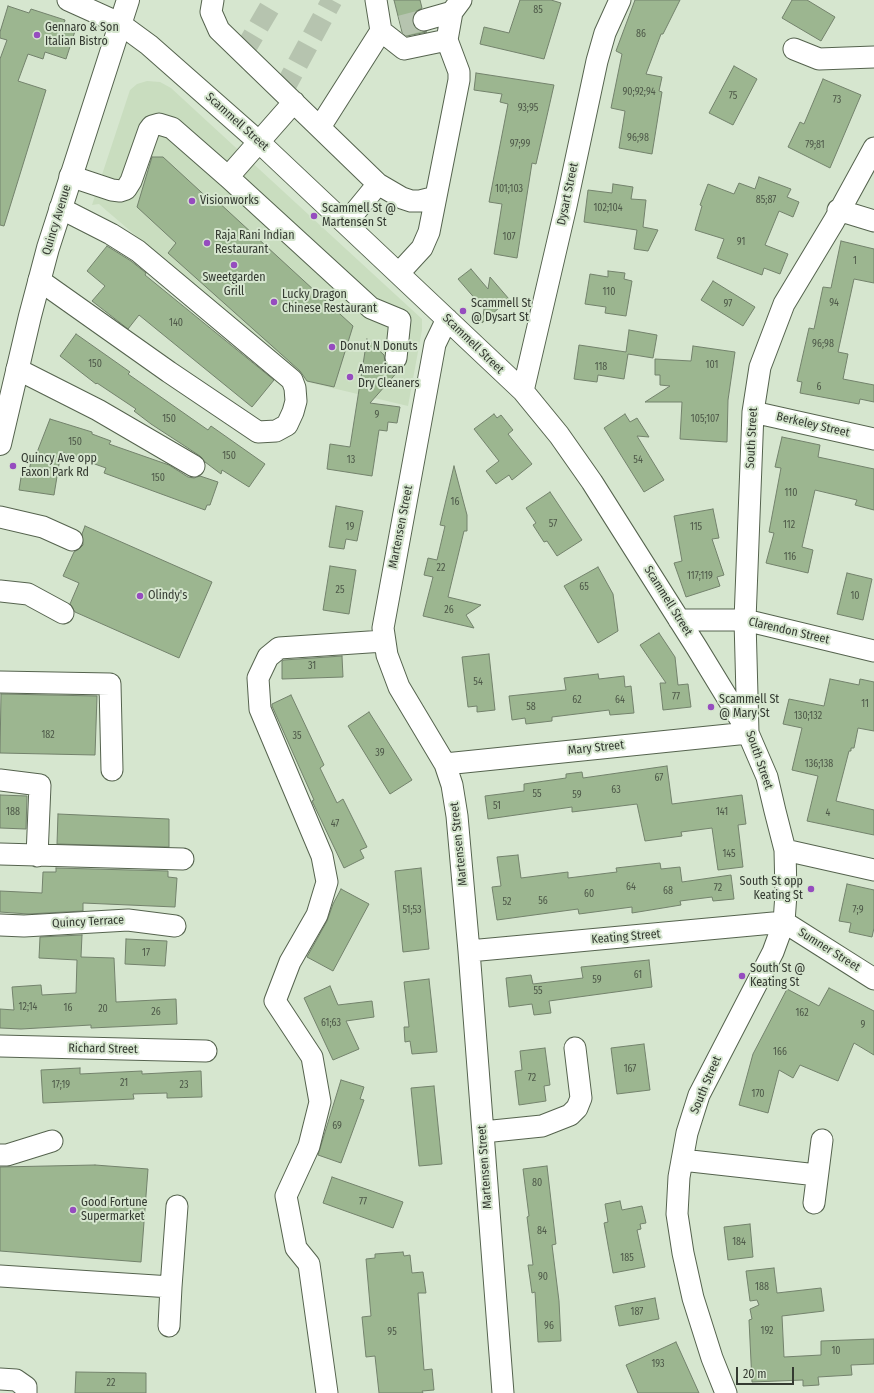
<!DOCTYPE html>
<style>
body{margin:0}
#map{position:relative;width:874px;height:1393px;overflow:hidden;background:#d6e6cf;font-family:"Fira Sans Condensed",sans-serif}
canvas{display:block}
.scale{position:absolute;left:736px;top:1367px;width:58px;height:18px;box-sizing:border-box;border:2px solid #343a31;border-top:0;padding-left:5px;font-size:12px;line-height:14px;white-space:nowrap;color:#343a31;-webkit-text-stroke:3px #d6e6cf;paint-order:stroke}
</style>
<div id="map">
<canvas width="874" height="1393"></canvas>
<div class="scale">20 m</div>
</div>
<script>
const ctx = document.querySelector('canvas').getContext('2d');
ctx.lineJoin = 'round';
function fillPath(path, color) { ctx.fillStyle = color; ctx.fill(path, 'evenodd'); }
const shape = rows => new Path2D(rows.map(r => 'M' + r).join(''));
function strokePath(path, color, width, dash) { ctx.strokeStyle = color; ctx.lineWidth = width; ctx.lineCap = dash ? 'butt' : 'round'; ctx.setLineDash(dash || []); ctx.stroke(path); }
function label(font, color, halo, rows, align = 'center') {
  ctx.font = font + ' "Fira Sans Condensed",sans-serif'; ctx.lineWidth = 4; ctx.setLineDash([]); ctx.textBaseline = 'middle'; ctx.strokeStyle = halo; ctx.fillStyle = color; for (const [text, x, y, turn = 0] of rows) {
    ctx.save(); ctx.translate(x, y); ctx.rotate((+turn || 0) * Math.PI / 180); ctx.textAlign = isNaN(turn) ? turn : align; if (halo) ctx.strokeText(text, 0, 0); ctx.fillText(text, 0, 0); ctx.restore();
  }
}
const built = shape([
 [147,81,160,82,171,88,422,319,422,330,408,406,307,382,107,211,99,204,92,205,130,90,137,84]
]);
const building = shape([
 [394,0,420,0,422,8,415,12,412,17,412,23,416,29,427,32,407,36,402,32,394,0],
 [520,0,551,0,561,3,544,59,480,44,484,27,509,33,520,0],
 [635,0,680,0,663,34,661,34,646,74,662,77,659,91,662,92,652,154,619,148,625,111,611,108,622,54,616,51,635,0],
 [792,0,807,0,835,17,821,41,782,18,792,0],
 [8,6,29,13,31,9,65,20,64,24,76,28,66,59,45,52,43,59,28,54,18,81,46,90,4,226,0,225,0,59,7,40,0,38,0,32,8,6],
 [734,66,757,79,733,125,709,113,734,66],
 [476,73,554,85,536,164,532,163,517,258,494,254,502,204,489,202,508,104,500,102,502,94,474,90,476,73],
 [823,79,861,95,830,168,788,147,800,122,804,124,823,79],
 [152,157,163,157,213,203,216,200,353,326,334,387,307,381,300,371,168,253,176,243,137,207,152,157],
 [759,177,791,189,787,197,799,202,793,217,779,211,765,245,788,254,780,274,764,268,762,275,717,258,724,239,695,230,702,206,700,205,708,184,734,194,739,183,755,189,759,177],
 [613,184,633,187,631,199,646,200,643,227,658,230,648,251,634,249,637,230,584,222,588,190,612,193,613,184],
 [841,241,874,249,874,283,854,279,838,352,848,354,843,379,874,385,874,402,860,399,859,404,800,393,802,382,797,381,809,328,814,329,823,287,831,288,841,241],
 [107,246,131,261,146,273,145,275,274,380,252,407,139,315,128,329,92,301,105,286,87,271,107,246],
 [471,269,488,289,490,277,509,299,482,323,484,309,458,279,471,269],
 [608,271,625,273,624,279,632,281,626,316,605,313,606,307,585,304,590,274,608,277,608,271],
 [713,281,755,307,743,326,701,300,713,281],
 [629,330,657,335,653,358,628,354,624,379,598,375,597,382,574,379,579,345,626,352,629,330],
 [76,334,130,372,128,374,208,430,211,426,265,464,249,487,222,470,221,474,205,462,200,456,151,424,134,411,136,409,97,383,96,384,60,356,76,334],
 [367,339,384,355,385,362,389,367,394,370,400,369,370,403,400,407,397,423,388,422,387,431,379,430,372,476,327,469,330,444,350,447,367,339],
 [693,346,735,352,728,400,727,442,680,439,682,402,645,402,670,386,660,385,660,375,655,375,655,359,691,361,693,346],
 [494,414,497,418,501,415,513,430,508,434,532,464,512,480,509,475,496,484,486,471,499,461,474,429,494,414],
 [625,414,630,422,637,418,649,437,637,436,664,480,644,492,604,428,625,414],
 [50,419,92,432,92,434,111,441,109,444,169,465,188,477,194,478,200,476,218,482,210,505,207,505,205,510,104,473,106,468,61,452,54,495,19,490,22,471,29,472,31,460,34,460,50,419],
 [782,437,820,445,818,457,874,469,874,510,855,505,857,500,815,490,802,547,813,550,808,573,766,563,774,533,769,532,781,468,775,467,782,437],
 [454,466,467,515,467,531,464,531,448,597,481,605,466,615,474,628,423,616,433,577,424,575,428,558,437,560,445,526,440,525,454,466],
 [550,492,582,540,557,556,547,541,544,542,533,525,536,523,526,508,550,492],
 [336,506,363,511,357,541,346,539,344,549,329,547,336,506],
 [713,509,719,538,712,539,724,575,717,577,720,586,686,597,674,563,682,561,674,516,713,509],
 [85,526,212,582,179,658,75,612,70,604,79,583,63,576,74,552,79,549,83,545,82,534,85,526],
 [330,566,356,570,349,614,323,610,330,566],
 [598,567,613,594,618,631,598,643,564,586,598,567],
 [847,573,872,579,863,620,837,614,847,573],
 [659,633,675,657,678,685,688,684,691,707,663,710,660,683,666,683,640,645,659,633],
 [489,654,495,710,477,712,477,706,468,707,462,657,489,654],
 [342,656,343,677,282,679,282,661,284,660,342,656],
 [598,674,599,679,624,676,625,687,631,686,634,713,610,715,609,710,552,717,552,721,526,724,525,718,512,720,509,696,566,690,564,678,598,674],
 [830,679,859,685,860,679,874,682,874,731,858,728,854,748,851,748,851,751,849,751,836,801,874,810,874,835,807,821,818,776,792,770,802,728,783,724,789,699,824,706,830,679],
 [1,694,97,696,95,755,0,753,1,694],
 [291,695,324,765,320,768,337,803,343,799,367,847,360,850,364,858,344,868,312,801,314,800,272,706,272,704,291,695],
 [369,712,412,780,390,794,348,726,369,712],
 [667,766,672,804,742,795,746,824,738,825,743,867,718,870,712,828,681,832,682,836,645,841,637,804,572,812,572,807,488,819,485,796,524,791,524,784,566,778,566,774,582,772,583,778,667,766],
 [0,795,27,796,26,829,0,828,0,795],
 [58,814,169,819,169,847,57,844,58,814],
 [518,855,521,878,568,872,568,878,617,872,616,868,660,863,661,869,680,867,682,882,731,875,734,899,713,901,712,897,680,901,681,905,632,913,632,907,579,914,578,909,497,920,492,887,501,886,497,857,518,855],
 [56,868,168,871,168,877,177,878,175,907,83,903,83,911,28,914,0,912,0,891,42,893,43,872,56,872,56,868],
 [421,868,429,949,403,952,395,871,421,868],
 [847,884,874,890,874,928,872,937,849,932,851,923,839,921,847,884],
 [341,889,369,904,333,971,307,957,327,921,333,904,341,889],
 [82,935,81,957,114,958,116,1002,176,999,177,1024,91,1028,91,1025,21,1029,0,1028,0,1009,14,1010,12,987,41,985,42,995,76,993,77,960,39,958,40,937,82,935],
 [126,939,167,941,165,966,125,964,126,939],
 [649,960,652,987,549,1001,551,1013,534,1015,532,1004,509,1007,506,978,531,975,533,984,583,978,581,967,649,960],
 [429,979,437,1052,412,1054,410,1041,405,1042,404,1027,409,1027,404,982,429,979],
 [330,986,338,1005,372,1001,374,1017,346,1021,359,1049,333,1060,304,998,330,986],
 [829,988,874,1011,874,1055,854,1043,838,1081,800,1065,793,1078,779,1070,768,1113,739,1105,753,1054,787,989,819,1006,829,988],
 [644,1044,650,1090,617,1094,611,1048,644,1044],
 [545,1048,550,1085,544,1086,546,1101,519,1105,515,1071,522,1070,520,1051,545,1048],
 [80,1068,80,1074,142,1071,142,1074,201,1071,202,1097,167,1098,167,1093,133,1094,134,1099,43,1103,41,1070,80,1068],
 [341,1080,364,1087,360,1099,364,1100,341,1163,318,1155,341,1080],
 [434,1086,442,1164,419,1166,411,1088,434,1086],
 [95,1165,148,1169,141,1262,0,1251,0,1167,95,1165],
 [547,1166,556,1244,552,1245,559,1301,561,1341,538,1342,535,1292,532,1293,528,1265,533,1265,527,1217,529,1216,523,1169,547,1166],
 [332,1177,403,1202,393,1228,323,1203,332,1177],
 [620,1201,622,1210,642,1206,646,1223,640,1224,641,1229,637,1230,645,1267,613,1273,604,1223,608,1222,605,1204,620,1201],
 [750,1224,753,1257,728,1260,724,1227,750,1224],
 [403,1252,404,1256,410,1255,412,1273,423,1272,426,1293,418,1293,424,1370,432,1369,434,1390,422,1391,423,1393,379,1393,375,1356,366,1357,362,1317,371,1316,366,1259,375,1258,375,1254,403,1252],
 [774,1268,777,1293,821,1288,824,1311,782,1316,784,1357,821,1355,821,1341,874,1339,874,1364,851,1365,852,1375,818,1377,819,1385,803,1386,803,1380,752,1382,749,1320,752,1319,750,1309,759,1305,757,1300,750,1301,746,1271,774,1268],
 [655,1298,659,1319,619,1326,615,1306,655,1298],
 [676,1342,699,1393,638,1393,626,1365,676,1342],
 [76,1372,146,1373,146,1393,75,1393,76,1372]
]);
const minorTunnel = shape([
 [401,26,424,20],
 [243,53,274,0],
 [283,91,332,0]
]);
const minor = shape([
 [68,0,119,23,149,45,259,142,523,391,559,435,592,482,697,648,747,730],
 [213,0,211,12,219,30,378,184,402,198,411,201,420,201,436,197],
 [424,20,452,12],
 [381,31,404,49,447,40],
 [794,49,819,59,874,57],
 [320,127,381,31,376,0],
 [70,176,112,190,120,191,126,189,131,181,149,130,152,126,159,124,172,128,228,177,371,308,400,320,396,358],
 [228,177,294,102],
 [838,210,874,221],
 [346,223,378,184],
 [399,273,422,248,429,232,459,80,459,72,447,40,452,12,461,0],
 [39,280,169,372,258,432,276,431,287,425,293,412,296,401,295,388,292,380,138,251,111,234,60,208],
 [447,319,435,344,383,628,387,655,399,687,445,764,452,785,457,816,469,951,503,1393],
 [17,369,98,410,194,466],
 [523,391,566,206,597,61,605,33,620,0],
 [753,412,874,439],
 [0,517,43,527,72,540],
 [0,591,28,594,63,613],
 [679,620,745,620,874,651],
 [0,682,110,684,112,770],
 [445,764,748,733],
 [0,780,40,785,37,856],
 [785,850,874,870],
 [0,854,183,859],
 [0,925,24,926,128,920,175,926],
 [469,951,784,922,874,979],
 [0,1046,206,1051],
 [483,1132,542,1126,570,1115,577,1108,581,1098,575,1048],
 [0,1155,7,1155,52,1141],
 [682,1160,817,1175],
 [814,1203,822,1140],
 [0,1276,171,1287,177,1206],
 [169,1326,171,1287],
 [0,1379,16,1380,26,1387,26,1393],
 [327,1393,309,1264,296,1248,286,1196,309,1146,320,1102,312,1057,275,1001,290,962,317,915,327,882,322,856,260,709,258,678,268,657,279,648,384,641],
 [726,1393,712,1358,693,1298,683,1253,677,1214,679,1177,687,1133,699,1095,773,952,784,922,786,894,785,850,775,811,767,777,748,733,745,620,753,412,760,367,784,304,834,221,874,148]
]);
const major = shape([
 [0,444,30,316,48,248,128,0]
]);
const markers = [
 [37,35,4,"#964cbf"],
 [192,201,4,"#964cbf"],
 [314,216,4,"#964cbf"],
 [207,243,4,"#964cbf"],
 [234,265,4,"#964cbf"],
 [274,302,4,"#964cbf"],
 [463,311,4,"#964cbf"],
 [332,347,4,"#964cbf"],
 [350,377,4,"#964cbf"],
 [13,466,4,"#964cbf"],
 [140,596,4,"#964cbf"],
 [711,707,4,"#964cbf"],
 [811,889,4,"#964cbf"],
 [742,976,4,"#964cbf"],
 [73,1210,4,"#964cbf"]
];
const numberNames = [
 ["85",538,10],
 ["86",641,34],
 ["90;92;94",639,92],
 ["75",733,96],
 ["73",837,100],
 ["93;95",528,108],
 ["96;98",638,138],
 ["97;99",520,144],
 ["79;81",815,145],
 ["101;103",509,189],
 ["85;87",766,200],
 ["102;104",608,208],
 ["107",509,237],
 ["91",741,242],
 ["1",855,261],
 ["110",609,292],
 ["94",834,303],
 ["97",728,304],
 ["140",176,323],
 ["96;98",823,344],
 ["150",95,364],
 ["101",712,365],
 ["118",601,367],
 ["6",819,387],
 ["9",377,415],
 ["150",169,419],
 ["105;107",705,419],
 ["150",75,442],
 ["150",229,456],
 ["13",351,460],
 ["54",638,460],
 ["150",158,478],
 ["110",791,493],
 ["16",455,502],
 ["57",553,524],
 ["112",789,525],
 ["19",350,527],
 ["115",696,527],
 ["116",790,557],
 ["22",441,568],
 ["117;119",700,576],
 ["65",584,587],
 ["25",340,590],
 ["10",855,596],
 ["26",449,610],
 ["31",312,666],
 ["54",478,682],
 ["77",676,697],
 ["62",577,700],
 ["64",620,700],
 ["11",865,704],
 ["58",531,707],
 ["130;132",808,716],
 ["182",48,735],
 ["35",297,736],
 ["39",380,753],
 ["136;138",819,764],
 ["67",659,778],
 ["63",616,790],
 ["55",537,794],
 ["59",577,795],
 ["51",497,806],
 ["188",13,812],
 ["141",722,812],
 ["4",828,813],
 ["47",335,824],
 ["145",729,854],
 ["64",631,887],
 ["72",718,888],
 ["68",668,891],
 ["60",589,894],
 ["56",543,901],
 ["52",507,902],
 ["51;53",412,910],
 ["7;9",858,910],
 ["17",146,953],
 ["61",638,975],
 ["59",597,980],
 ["55",538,991],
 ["12;14",28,1007],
 ["16",68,1008],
 ["20",103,1009],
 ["26",156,1012],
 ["162",802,1013],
 ["61;63",331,1023],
 ["9",863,1025],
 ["166",780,1052],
 ["167",630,1069],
 ["72",532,1078],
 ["21",124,1083],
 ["17;19",61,1085],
 ["23",184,1085],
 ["170",758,1094],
 ["69",337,1126],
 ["80",537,1183],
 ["77",363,1202],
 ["84",542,1231],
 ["184",739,1242],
 ["185",627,1258],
 ["90",543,1277],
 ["188",762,1287],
 ["187",637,1312],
 ["96",549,1326],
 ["192",767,1331],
 ["95",392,1332],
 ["10",836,1351],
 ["193",658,1364],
 ["22",111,1383]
];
const poiNames = [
 ["Gennaro & Son",45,28],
 ["Italian Bistro",45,42],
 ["Visionworks",200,201],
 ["Scammell St @",322,209],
 ["Martensen St",322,223],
 ["Raja Rani Indian",215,236],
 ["Restaurant",215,250],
 ["Sweetgarden",234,278,"center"],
 ["Grill",234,292,"center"],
 ["Lucky Dragon",282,295],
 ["Chinese Restaurant",282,309],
 ["Scammell St",471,304],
 ["@ Dysart St",471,318],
 ["Donut N Donuts",340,347],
 ["American",358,370],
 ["Dry Cleaners",358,384],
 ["Quincy Ave opp",21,459],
 ["Faxon Park Rd",21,473],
 ["Olindy's",148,596],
 ["Scammell St",719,700],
 ["@ Mary St",719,714],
 ["South St opp",803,882,"right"],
 ["Keating St",803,896,"right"],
 ["South St @",750,969],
 ["Keating St",750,983],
 ["Good Fortune",81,1203],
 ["Supermarket",81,1217]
];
const streetNames = [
 ["Scammell Street",237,122,42],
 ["Dysart Street",568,194,-78],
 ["Quincy Avenue",57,220,-73],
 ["Scammell Street",473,344,44],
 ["Berkeley Street",813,425,13],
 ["South Street",752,438,-87],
 ["Martensen Street",401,527,-79],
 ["Scammell Street",668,601,58],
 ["Clarendon Street",789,631,13],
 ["Mary Street",596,748,-6],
 ["South Street",759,760,71],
 ["Martensen Street",459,844,-96],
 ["Quincy Terrace",88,922,-3],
 ["Keating Street",626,937,-5],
 ["Sumner Street",829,950,32],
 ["Richard Street",103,1049,1],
 ["South Street",706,1085,-67],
 ["Martensen Street",485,1167,-94]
];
fillPath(built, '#c9ddbf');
fillPath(building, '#9cb690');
strokePath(building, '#73826c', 1);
strokePath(minorTunnel, '#b6c4af', 21, [21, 10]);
strokePath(minor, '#55634e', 23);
strokePath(major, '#55634e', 24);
strokePath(minor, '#fff', 21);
strokePath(major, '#fff', 22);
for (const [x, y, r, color] of markers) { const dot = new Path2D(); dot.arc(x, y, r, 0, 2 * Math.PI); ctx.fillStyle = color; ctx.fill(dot); strokePath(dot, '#d6e6cf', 1.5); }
label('10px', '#4e5949', null, numberNames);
label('12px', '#343a31', '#d6e6cf', poiNames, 'left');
label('12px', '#343a31', '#d6e6cf', streetNames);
</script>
